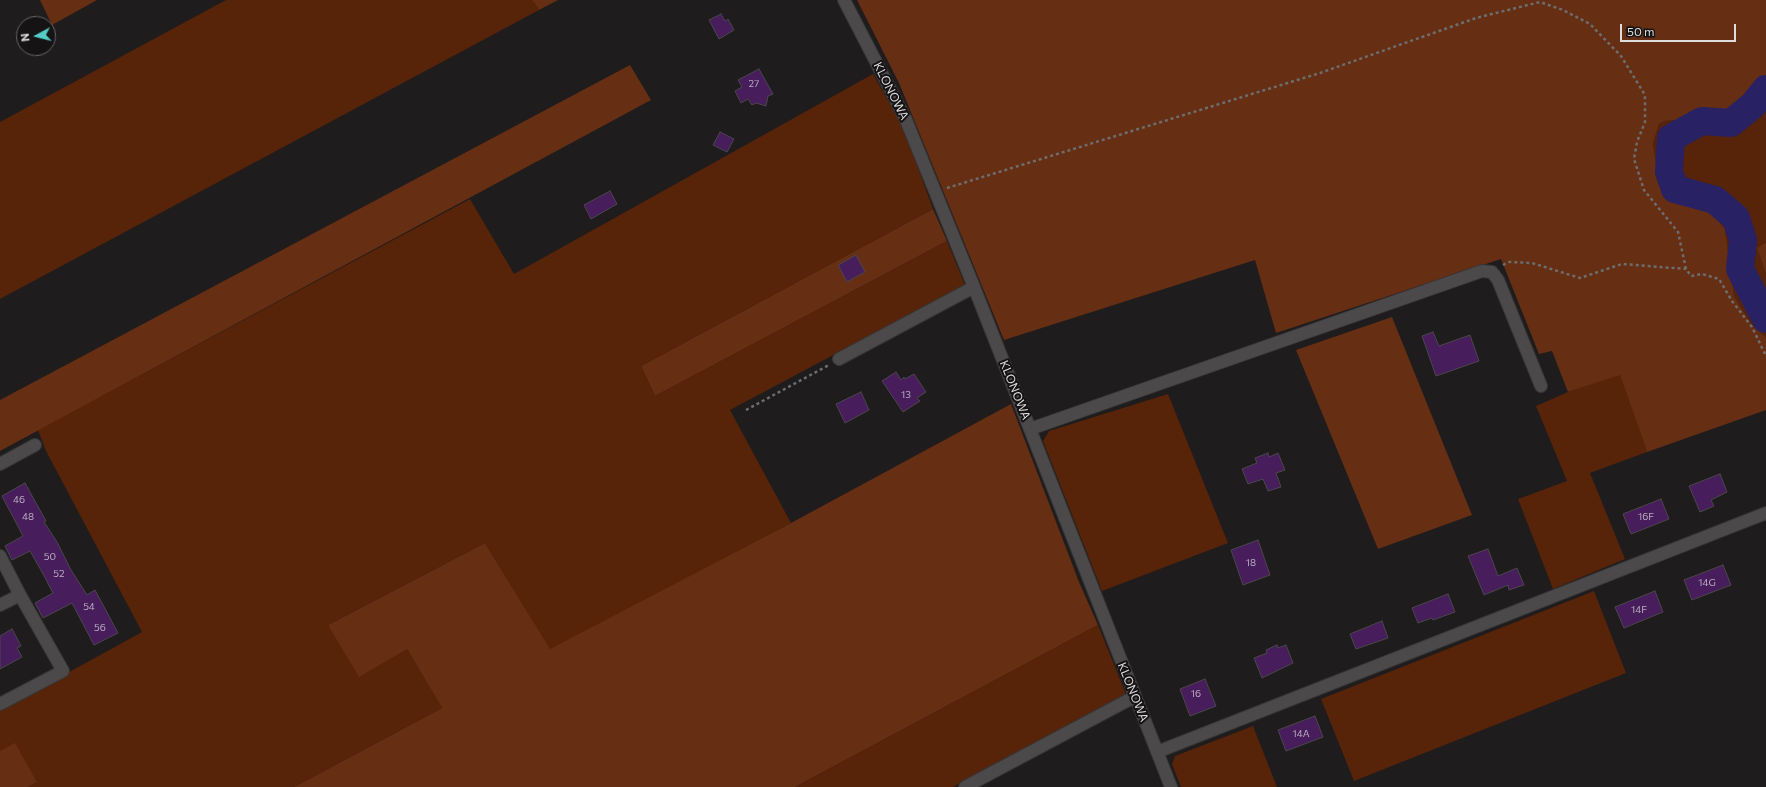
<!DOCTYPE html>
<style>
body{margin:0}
#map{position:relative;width:1766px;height:787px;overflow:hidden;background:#1e1c1d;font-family:Commissioner,sans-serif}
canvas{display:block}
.north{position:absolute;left:16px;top:16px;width:40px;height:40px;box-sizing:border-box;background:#151314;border:1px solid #656465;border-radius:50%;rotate:263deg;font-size:11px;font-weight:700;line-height:16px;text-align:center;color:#deddde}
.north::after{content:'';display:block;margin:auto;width:14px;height:18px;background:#54cdc7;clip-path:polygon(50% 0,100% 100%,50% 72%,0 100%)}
.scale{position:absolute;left:1620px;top:24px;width:116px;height:18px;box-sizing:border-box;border:2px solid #deddde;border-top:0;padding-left:5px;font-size:12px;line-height:14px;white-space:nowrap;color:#deddde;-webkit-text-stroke:3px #151314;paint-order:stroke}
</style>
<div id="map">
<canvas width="1766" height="787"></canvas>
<div class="north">N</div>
<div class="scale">50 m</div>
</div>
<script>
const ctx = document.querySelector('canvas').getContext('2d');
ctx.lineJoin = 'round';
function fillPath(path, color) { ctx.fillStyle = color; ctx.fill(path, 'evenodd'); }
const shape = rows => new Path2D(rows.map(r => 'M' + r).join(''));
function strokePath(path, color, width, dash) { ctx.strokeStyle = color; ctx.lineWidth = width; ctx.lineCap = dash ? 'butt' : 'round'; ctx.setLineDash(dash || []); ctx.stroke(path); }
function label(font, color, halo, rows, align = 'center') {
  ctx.font = font + ' Commissioner,sans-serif'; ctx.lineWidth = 4; ctx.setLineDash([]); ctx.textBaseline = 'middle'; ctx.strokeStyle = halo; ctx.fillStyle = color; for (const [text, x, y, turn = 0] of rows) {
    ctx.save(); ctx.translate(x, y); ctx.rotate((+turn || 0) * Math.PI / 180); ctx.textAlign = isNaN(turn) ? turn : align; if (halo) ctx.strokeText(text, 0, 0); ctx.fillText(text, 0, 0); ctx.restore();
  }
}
const green = shape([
 [226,0,532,0,539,10,0,299,0,122],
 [873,74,904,129,933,209,641,366,655,396,947,241,965,285,730,410,791,523,550,650,485,543,328,625,407,649,442,708,294,787,28,787,37,782,31,773,0,751,0,710,142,632,46,451,38,430,470,199,514,274],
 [1766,79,1766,242,1757,248,1766,274,1766,337,1752,325,1734,296,1725,229,1709,209,1703,205,1684,205,1670,199,1659,180,1653,144,1659,124,1664,121,1682,120,1696,114,1720,113,1745,104,1755,86],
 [1620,374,1647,452,1590,473,1625,559,1553,589,1518,499,1567,481,1536,406,1568,392],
 [1168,394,1228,543,1102,591,1043,441,1049,431],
 [1594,591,1626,673,1354,781,1321,699],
 [1098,625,1126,694,953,787,795,787],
 [1253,726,1277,787,1181,787,1172,764,1175,756]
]);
const forest = shape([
 [40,0,97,0,52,25],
 [532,0,558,0,539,10],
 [857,0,1766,0,1766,79,1755,86,1745,104,1720,113,1696,114,1682,120,1664,121,1659,124,1653,144,1659,180,1670,199,1684,205,1703,205,1709,209,1725,229,1734,296,1752,325,1766,337,1766,410,1647,452,1620,375,1568,392,1552,351,1539,354,1501,259,1276,333,1255,260,1004,340,899,83],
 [630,65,651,100,0,451,0,400],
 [933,209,947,241,655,396,641,366],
 [1766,242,1766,274,1757,248],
 [1392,317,1472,515,1378,549,1296,350],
 [1011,404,1079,582,1098,625,795,787,294,787,442,708,407,649,359,677,328,625,485,543,550,649,791,523],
 [15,743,37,782,28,787,0,787,0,751]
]);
const river = shape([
 [1766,89,1753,105,1731,123,1702,121,1671,138,1669,172,1675,189,1715,200,1736,218,1743,240,1740,269,1766,319]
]);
const building = shape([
 [721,14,725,21,728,19,734,30,719,39,709,20,721,14],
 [759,69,773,94,768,96,766,106,756,103,752,105,748,99,741,103,735,91,742,87,738,80,759,69],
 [720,132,734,139,727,152,713,145,720,132],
 [610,191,617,204,591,219,584,205,610,191],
 [856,255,865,272,847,282,838,265,856,255],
 [1433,332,1439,346,1470,335,1479,361,1436,376,1422,336,1433,332],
 [896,372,901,380,904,377,905,379,914,374,926,392,917,398,920,401,903,412,882,381,896,372],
 [861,392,869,410,845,423,836,404,861,392],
 [1268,453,1269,457,1278,453,1285,470,1276,473,1281,487,1268,491,1263,479,1248,484,1242,469,1257,463,1255,458,1268,453],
 [1720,474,1727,492,1711,500,1714,506,1700,512,1689,486,1720,474],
 [25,483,46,521,44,522,57,542,71,570,87,595,95,590,118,633,94,645,72,603,43,618,35,603,53,593,42,572,30,551,12,560,5,546,23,536,2,496,25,483],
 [1661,499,1669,519,1631,534,1623,514,1661,499],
 [1258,540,1270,575,1243,585,1231,550,1258,540],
 [1488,549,1498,576,1517,568,1524,585,1509,590,1508,585,1484,595,1468,556,1488,549],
 [1723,565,1731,585,1692,600,1684,580,1723,565],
 [1655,591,1663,612,1624,628,1615,607,1655,591],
 [1448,594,1455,612,1433,620,1432,618,1418,623,1412,608,1448,594],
 [1382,621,1388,638,1356,649,1350,634,1382,621],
 [12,629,21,646,17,648,22,657,0,669,0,636,12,629],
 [1277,645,1278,648,1286,645,1293,663,1262,678,1254,658,1267,653,1266,650,1277,645],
 [1205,679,1216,706,1190,716,1180,689,1205,679],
 [1315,716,1323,737,1286,751,1278,730,1315,716]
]);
const path = shape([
 [947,188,1320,73,1476,18,1540,2,1563,10,1590,24,1621,56,1645,95,1645,122,1637,142,1634,159,1644,190,1678,232,1686,269,1691,276,1702,274,1719,279,1732,301,1752,327,1766,356],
 [1503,265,1509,262,1532,263,1580,278,1622,264,1686,269],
 [746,410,829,365]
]);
const minor = shape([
 [844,0,906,120,974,287,1171,787],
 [839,359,974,287],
 [1030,429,1482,271,1492,272,1498,280,1541,386],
 [0,464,35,445],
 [0,556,20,595,0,605],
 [0,704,63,671,20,595],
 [1157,752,1766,513],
 [965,787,1134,697]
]);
const numberNames = [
 ["27",754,84],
 ["13",906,395],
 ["46",19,500],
 ["48",28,517],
 ["16F",1646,517],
 ["50",50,557],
 ["18",1251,563],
 ["52",59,574],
 ["14G",1707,583],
 ["54",89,607],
 ["14F",1639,610],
 ["56",100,628],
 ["16",1196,694],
 ["14A",1301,734]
];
const streetNames = [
 ["KLONOWA",891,91,63],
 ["KLONOWA",1015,390,68],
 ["KLONOWA",1133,692,68]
];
fillPath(green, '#572309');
fillPath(forest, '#662e13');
strokePath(river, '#282164', 28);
fillPath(building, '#471d5c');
strokePath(building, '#4a484b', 1);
strokePath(minor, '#373637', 14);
strokePath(path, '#6e6d6e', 2.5, [3, 3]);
strokePath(minor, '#4c494a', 12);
label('10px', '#b8adbe', null, numberNames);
label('12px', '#deddde', '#151314', streetNames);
</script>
